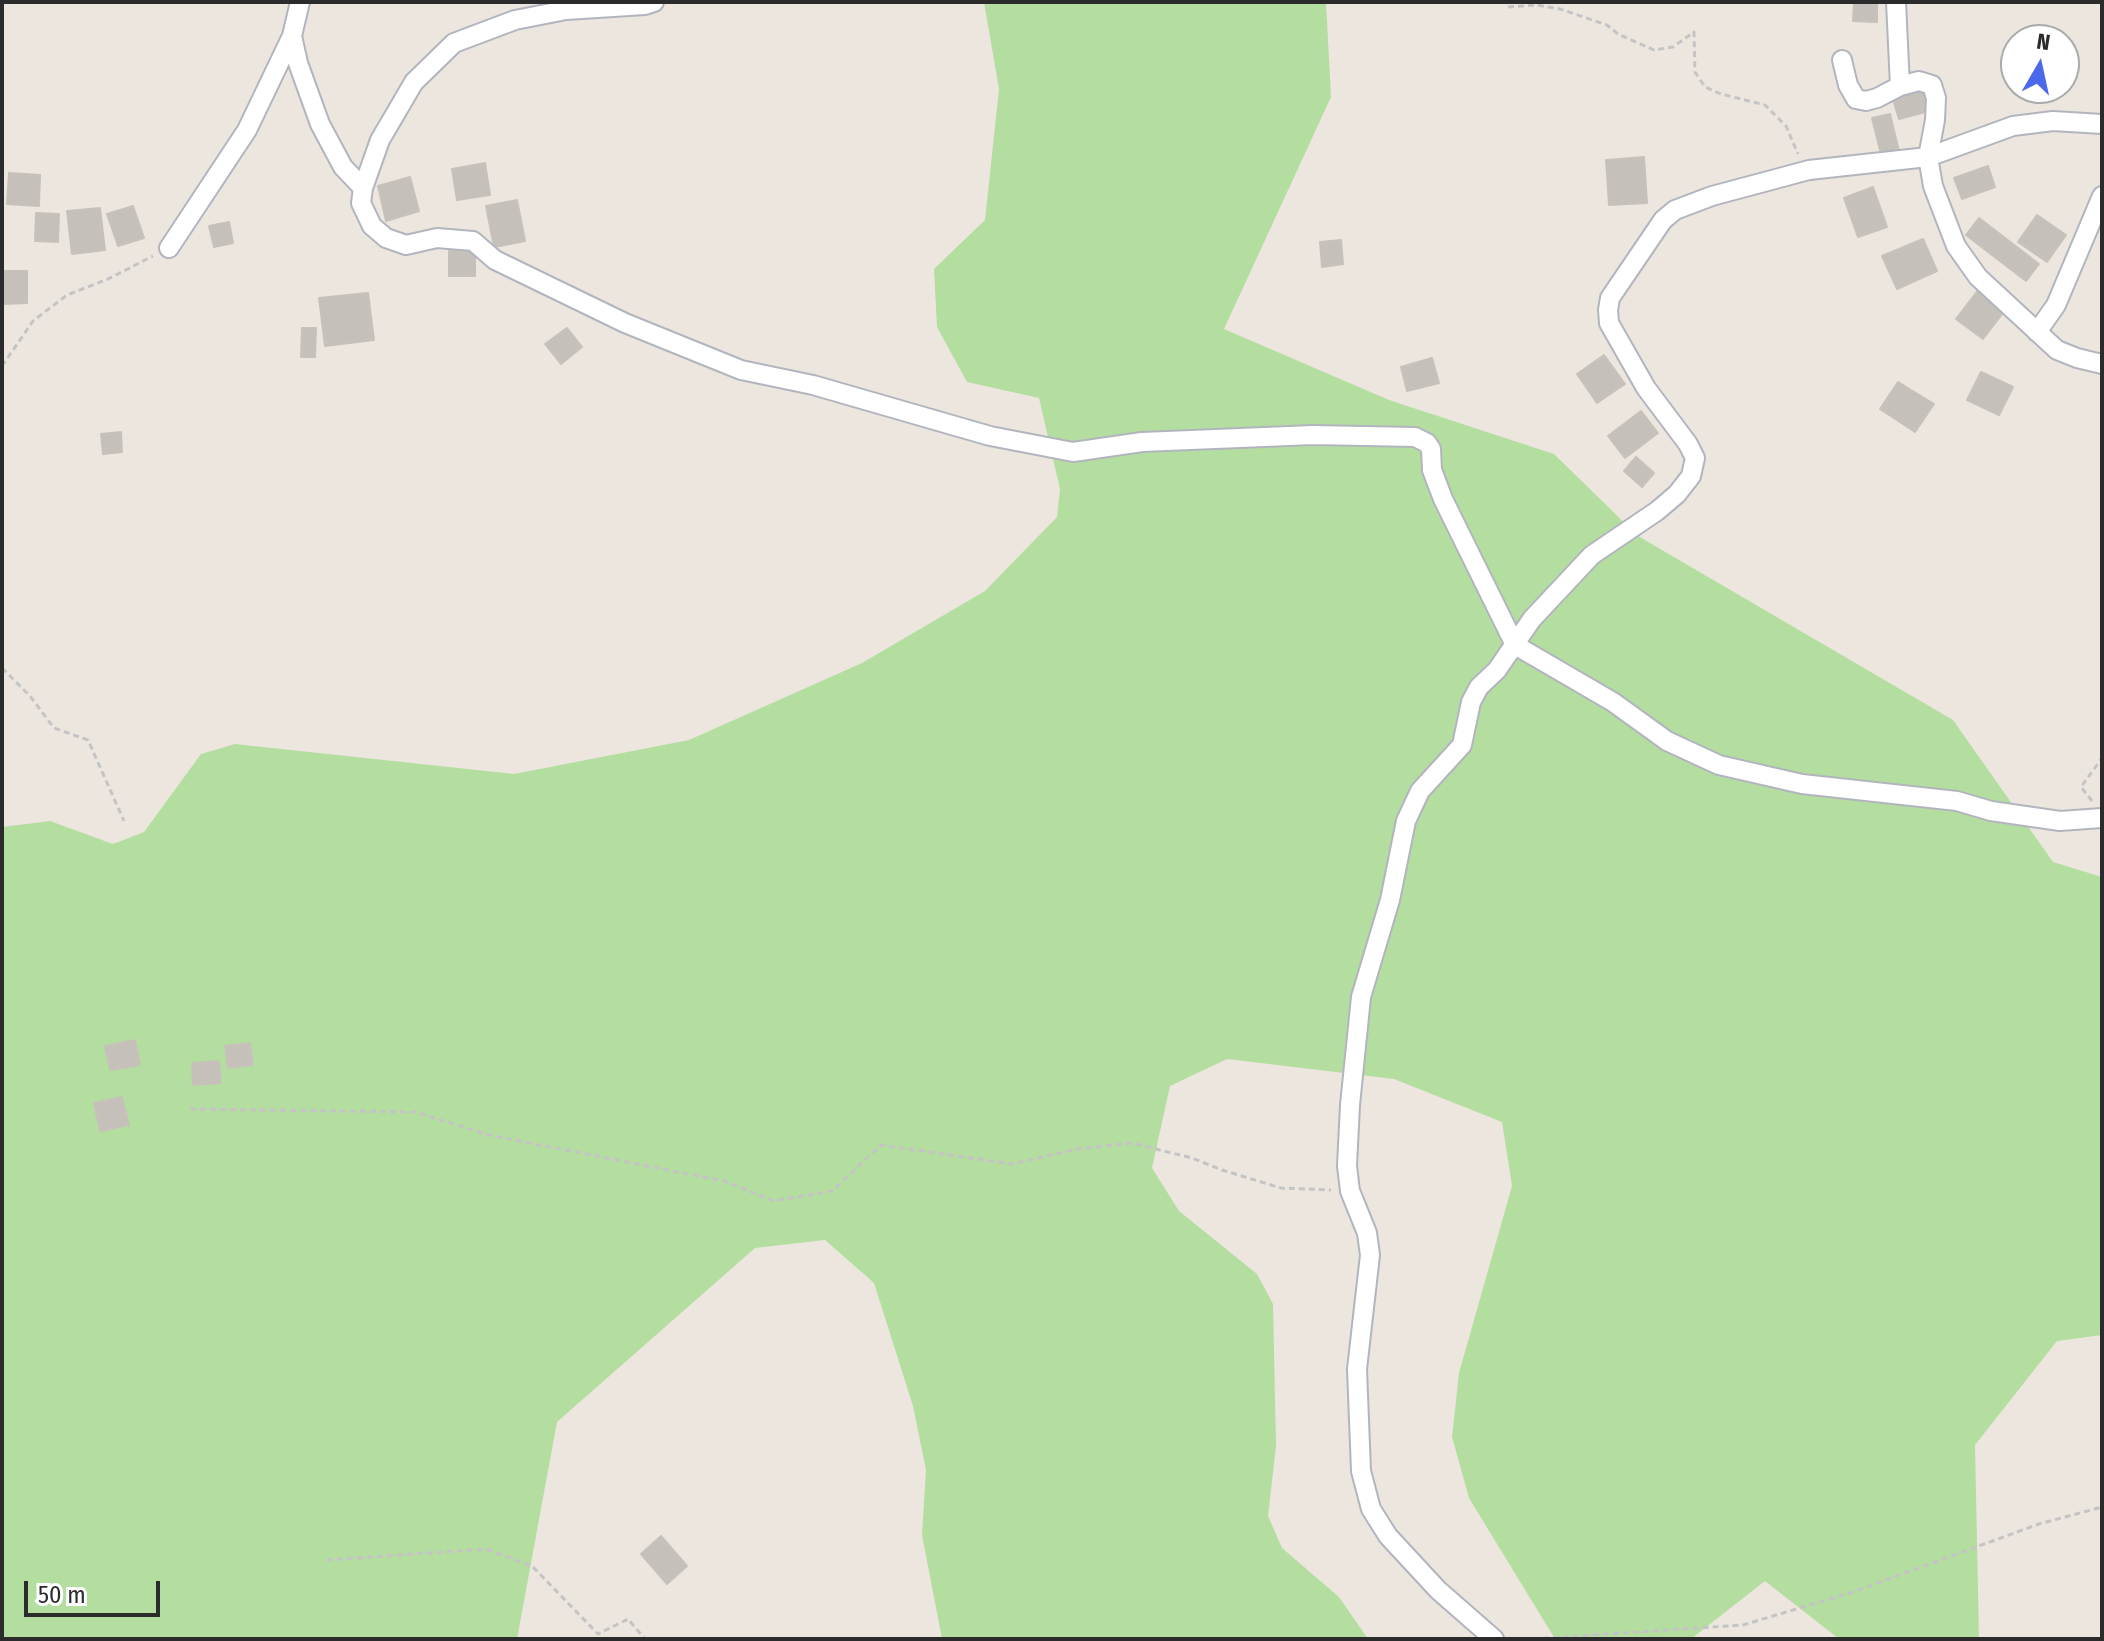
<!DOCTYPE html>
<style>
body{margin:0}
#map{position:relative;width:2104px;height:1641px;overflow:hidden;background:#ece6df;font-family:"Fira Sans Condensed",sans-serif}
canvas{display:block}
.frame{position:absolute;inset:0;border:4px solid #2b2b2b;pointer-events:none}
.north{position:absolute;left:2000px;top:24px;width:80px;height:80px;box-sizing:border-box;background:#fff;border:2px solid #aaa;border-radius:50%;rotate:9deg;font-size:22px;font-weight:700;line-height:32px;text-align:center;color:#2b2b2b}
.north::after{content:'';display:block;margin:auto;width:28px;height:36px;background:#4d69eb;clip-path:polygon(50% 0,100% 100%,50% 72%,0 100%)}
.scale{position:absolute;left:24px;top:1581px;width:136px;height:36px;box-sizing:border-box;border:4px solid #2b2b2b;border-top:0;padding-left:10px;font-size:24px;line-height:28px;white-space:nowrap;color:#2b2b2b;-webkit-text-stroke:6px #fff;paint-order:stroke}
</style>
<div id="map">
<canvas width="2104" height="1641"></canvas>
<div class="frame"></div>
<div class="north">N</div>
<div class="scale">50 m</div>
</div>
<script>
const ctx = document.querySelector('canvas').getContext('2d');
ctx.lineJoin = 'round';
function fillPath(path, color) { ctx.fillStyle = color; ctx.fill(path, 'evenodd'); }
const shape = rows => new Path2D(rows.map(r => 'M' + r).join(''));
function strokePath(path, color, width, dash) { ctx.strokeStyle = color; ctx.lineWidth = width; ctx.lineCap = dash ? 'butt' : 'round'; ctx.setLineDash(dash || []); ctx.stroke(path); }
const green = shape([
 [984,2,1326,2,1331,97,1224,329,1389,400,1554,454,1638,536,1953,720,2053,862,2102,877,2102,1335,2057,1341,1975,1445,1979,1639,1839,1639,1765,1581,1691,1639,1555,1639,1469,1498,1452,1437,1459,1373,1512,1186,1502,1122,1394,1079,1227,1059,1170,1086,1152,1168,1179,1211,1257,1274,1273,1304,1276,1446,1268,1516,1282,1548,1339,1597,1368,1639,942,1639,922,1535,926,1470,913,1406,874,1283,825,1240,755,1248,557,1422,517,1639,2,1639,2,827,50,821,113,844,144,832,201,754,235,744,514,774,689,740,862,663,985,591,1057,517,1060,489,1039,398,967,382,937,327,934,269,985,220,999,89]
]);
const building = shape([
 [1854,2,1877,2,1877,22,1853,21,1854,2],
 [1922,88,1929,111,1899,119,1892,96,1922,88],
 [1890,114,1899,151,1881,154,1872,118,1890,114],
 [1644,157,1647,203,1609,205,1606,160,1644,157],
 [485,163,490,195,457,200,452,169,485,163],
 [1988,166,1995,187,1962,199,1954,178,1988,166],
 [9,173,40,175,39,206,7,204,9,173],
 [410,177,419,211,386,221,378,186,410,177],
 [1873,187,1887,227,1858,237,1844,198,1873,187],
 [517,200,525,241,494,247,486,206,517,200],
 [133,206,144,238,118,246,107,214,133,206],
 [100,208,105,250,72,254,67,211,100,208],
 [36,213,59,214,58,242,35,241,36,213],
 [2037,215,2066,235,2047,262,2018,242,2037,215],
 [1979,218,2039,264,2026,281,1966,235,1979,218],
 [229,222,233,243,214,247,209,226,229,222],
 [1923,239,1937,271,1897,289,1882,256,1923,239],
 [1341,240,1343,264,1322,267,1320,242,1341,240],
 [449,248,475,248,475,276,449,276,449,248],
 [2,271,27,271,27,303,3,304,2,271],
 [1979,289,2006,309,1983,339,1956,319,1979,289],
 [368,293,374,340,325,346,319,298,368,293],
 [302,328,316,328,315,357,301,357,302,328],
 [567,328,582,347,561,364,545,344,567,328],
 [1604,355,1625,384,1597,403,1577,374,1604,355],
 [1432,358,1439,383,1407,391,1401,367,1432,358],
 [1981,372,2013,387,1999,415,1967,400,1981,372],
 [1898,382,1934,404,1915,432,1880,409,1898,382],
 [1641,411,1658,433,1625,458,1608,436,1641,411],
 [121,432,122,452,103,454,101,434,121,432],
 [1636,457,1654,473,1642,487,1624,471,1636,457],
 [135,1040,140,1065,110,1070,105,1046,135,1040],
 [250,1043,253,1065,228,1068,225,1046,250,1043],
 [219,1061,221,1083,193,1085,192,1063,219,1061],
 [122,1097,129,1125,100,1131,94,1103,122,1097],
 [661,1536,687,1566,667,1584,641,1554,661,1536]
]);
const path = shape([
 [1508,7,1537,5,1560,9,1607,25,1618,34,1654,50,1673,47,1694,32,1695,72,1705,87,1721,94,1765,105,1786,126,1798,154],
 [2,366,33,321,67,295,108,279,153,256],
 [2,668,30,696,54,728,88,740,124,821],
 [2092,801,2081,787,2102,758],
 [190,1109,415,1112,489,1135,724,1181,774,1201,832,1191,881,1145,1012,1164,1077,1149,1132,1143,1192,1158,1222,1170,1281,1188,1331,1190],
 [327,1560,486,1549,532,1566,598,1634,628,1619,645,1639],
 [1533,1639,1743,1625,1853,1592,2039,1524,2102,1507]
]);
const minor = shape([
 [654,2,645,5,566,10,515,20,454,43,414,82,380,140,363,188,361,203,372,226,386,238,406,245,437,238,473,241,495,260,625,323,741,370,813,385,990,436,1073,452,1142,442,1313,435,1415,437,1427,443,1431,449,1432,470,1443,499,1515,645,1613,702,1667,741,1719,765,1802,784,1957,801,1991,811,2060,821,2102,818],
 [1896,2,1900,86],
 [292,36,298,63,320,124,343,167,363,188],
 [1842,60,1848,85,1856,99,1866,101,1877,98,1900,86,1919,81,1932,85,1936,98,1935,120,1928,157,1933,186,1956,246,1978,277,2057,350,2077,358,2102,364],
 [169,248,247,130,292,36,300,2],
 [2037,332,2056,305,2102,196],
 [1494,1639,1438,1590,1388,1536,1371,1509,1361,1471,1357,1369,1370,1255,1367,1233,1350,1191,1347,1166,1350,1105,1361,997,1390,900,1406,821,1420,791,1462,745,1471,702,1479,687,1497,670,1532,619,1592,555,1657,511,1677,494,1691,476,1695,458,1688,444,1646,388,1609,323,1608,310,1610,298,1663,220,1675,210,1712,196,1809,170,1928,157,2013,126,2053,121,2102,124]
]);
fillPath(green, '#b4dea0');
fillPath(building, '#c5c0ba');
strokePath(building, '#c7c2b9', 2);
strokePath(minor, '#b2b5be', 22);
strokePath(path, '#c4c4c4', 3, [6, 4]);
strokePath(minor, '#fff', 18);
</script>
